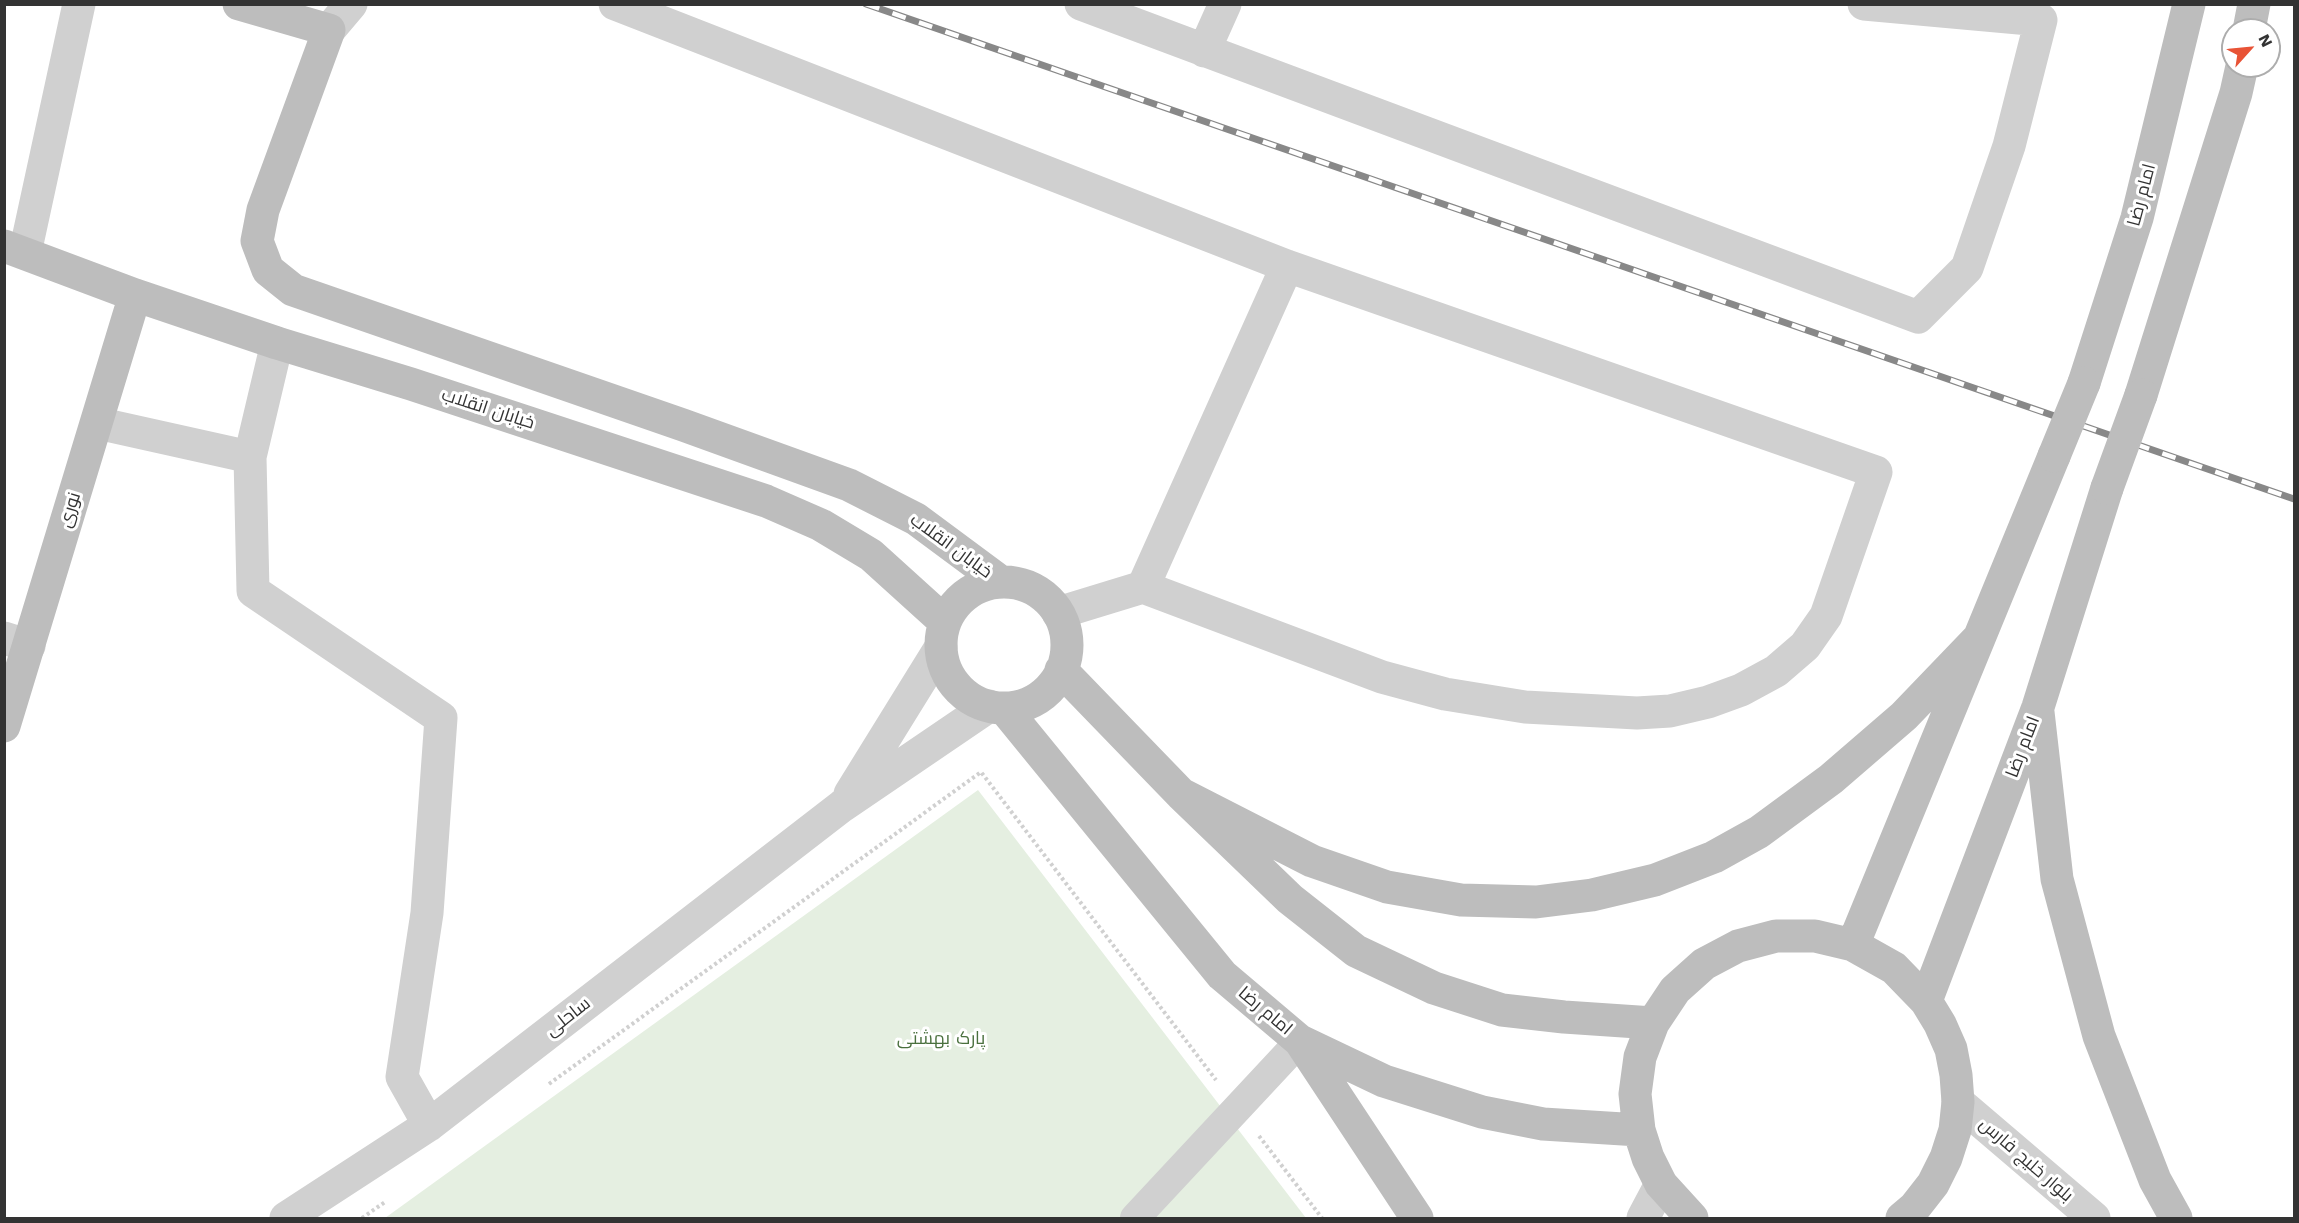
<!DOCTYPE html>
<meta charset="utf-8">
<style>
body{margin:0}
#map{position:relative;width:2299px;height:1223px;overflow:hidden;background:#fff;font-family:"Work Sans",sans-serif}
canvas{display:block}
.frame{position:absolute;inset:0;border:6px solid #333;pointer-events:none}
.north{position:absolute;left:2221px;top:18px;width:60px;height:60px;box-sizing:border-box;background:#fff;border:2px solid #adadad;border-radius:50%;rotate:63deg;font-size:16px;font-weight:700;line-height:24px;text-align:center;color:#333}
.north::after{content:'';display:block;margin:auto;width:21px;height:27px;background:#e85336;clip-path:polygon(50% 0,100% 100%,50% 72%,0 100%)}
</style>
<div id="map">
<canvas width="2299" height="1223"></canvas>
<div class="frame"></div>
<div class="north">N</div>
</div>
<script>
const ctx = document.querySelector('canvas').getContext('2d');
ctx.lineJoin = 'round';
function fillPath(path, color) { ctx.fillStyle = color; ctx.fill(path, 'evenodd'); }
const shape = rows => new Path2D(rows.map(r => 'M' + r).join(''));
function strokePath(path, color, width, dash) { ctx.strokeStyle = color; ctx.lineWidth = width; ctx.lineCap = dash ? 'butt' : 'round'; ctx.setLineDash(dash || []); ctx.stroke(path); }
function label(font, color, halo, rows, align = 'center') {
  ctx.font = font + ' "Work Sans",Cairo,sans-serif'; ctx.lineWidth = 6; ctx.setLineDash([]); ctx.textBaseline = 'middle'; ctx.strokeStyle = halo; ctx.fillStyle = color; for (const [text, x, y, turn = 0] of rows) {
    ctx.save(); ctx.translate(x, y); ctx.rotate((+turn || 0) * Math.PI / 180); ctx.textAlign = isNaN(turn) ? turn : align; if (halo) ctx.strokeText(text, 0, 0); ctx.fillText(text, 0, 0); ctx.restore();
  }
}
const green = shape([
 [978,790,1306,1218,385,1218]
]);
const path = shape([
 [549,1084,981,772,1216,1080],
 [1259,1136,1322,1218],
 [362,1218,385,1202]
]);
const pedestrian = shape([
 [1135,1218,1300,1041]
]);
const minor = shape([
 [615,4,1287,266,1876,472,1826,616,1805,646,1776,671,1741,690,1708,702,1670,711,1637,713,1525,707,1445,694,1382,677,1143,587,1058,613],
 [1081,4,1918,317,1967,268,2009,146,2041,20,1864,4],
 [329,30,351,4],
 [1204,51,1225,4],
 [25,253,79,4],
 [277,343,250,457,253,591,441,718,427,913,402,1077,429,1125],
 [97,423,250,457],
 [1143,587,1287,266],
 [4,638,29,646],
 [850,794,941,647],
 [286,1218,429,1125,842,806,989,706]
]);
const tertiary = shape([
 [1958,1102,2094,1218],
 [1643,1218,1661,1184]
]);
const secondary = shape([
 [239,4,329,30,263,210,257,241,268,270,293,290,683,425,849,485,916,519,1001,582],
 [2249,30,2254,4],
 [4,246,135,295,277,343,411,384,766,501,821,525,871,555,945,622],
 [2084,383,2137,218,2189,4],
 [2141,395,2236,93,2242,66],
 '941 645a63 63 0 1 1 126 0a63 63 0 1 1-126 0Z',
 [1061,670,1181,794,1290,899,1356,951,1434,988,1502,1010,1564,1017,1653,1023],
 [1004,708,1222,975,1300,1041,1384,1081,1482,1112,1543,1124,1639,1130],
 [2038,712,2057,879,2099,1036,2155,1180,2176,1218],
 [4,726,135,295],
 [1181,794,1312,861,1387,887,1461,900,1536,902,1592,895,1655,880,1714,857,1759,832,1831,779,1904,716,1978,639],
 [1853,945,2054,456],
 [1926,1001,2038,707,2107,488],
 [1300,1041,1417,1218],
 [1692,1218,1661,1184,1648,1158,1639,1130,1635,1094,1640,1057,1653,1023,1675,990,1704,964,1738,946,1776,936,1815,936,1853,945,1894,968,1926,1001,1940,1024,1951,1049,1956,1075,1958,1102,1955,1130,1946,1158,1933,1184,1915,1207,1902,1218]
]);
const rail = shape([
 [866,4,2294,499]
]);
const secondaryBridge = shape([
 [2054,456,2084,383],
 [2107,488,2141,395]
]);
const streetNames = [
 ["امام رضا",2142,195,-75],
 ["خیابان انقلاب",488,409,18],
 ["نوری",70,510,-73],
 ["خیابان انقلاب",951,546,36],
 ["امام رضا",2023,747,-69],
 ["امام رضا",1265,1011,40],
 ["ساحلی",568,1017,-38],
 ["بلوار خلیج فارس",2026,1160,41]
];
const parkNames = [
 ["پارک بهشتی",941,1039]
];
fillPath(green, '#e5efe1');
strokePath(path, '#d0d0d0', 4, [3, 3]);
strokePath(pedestrian, '#d0d0d0', 30);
strokePath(minor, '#d0d0d0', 33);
strokePath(tertiary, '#d0d0d0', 33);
strokePath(secondary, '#bdbdbd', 33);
strokePath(rail, '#888', 7);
strokePath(rail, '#fff', 4.5, [14]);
strokePath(secondaryBridge, '#bdbdbd', 33);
label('18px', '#333', '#fff', streetNames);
label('18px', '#4a703e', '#fff', parkNames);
</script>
